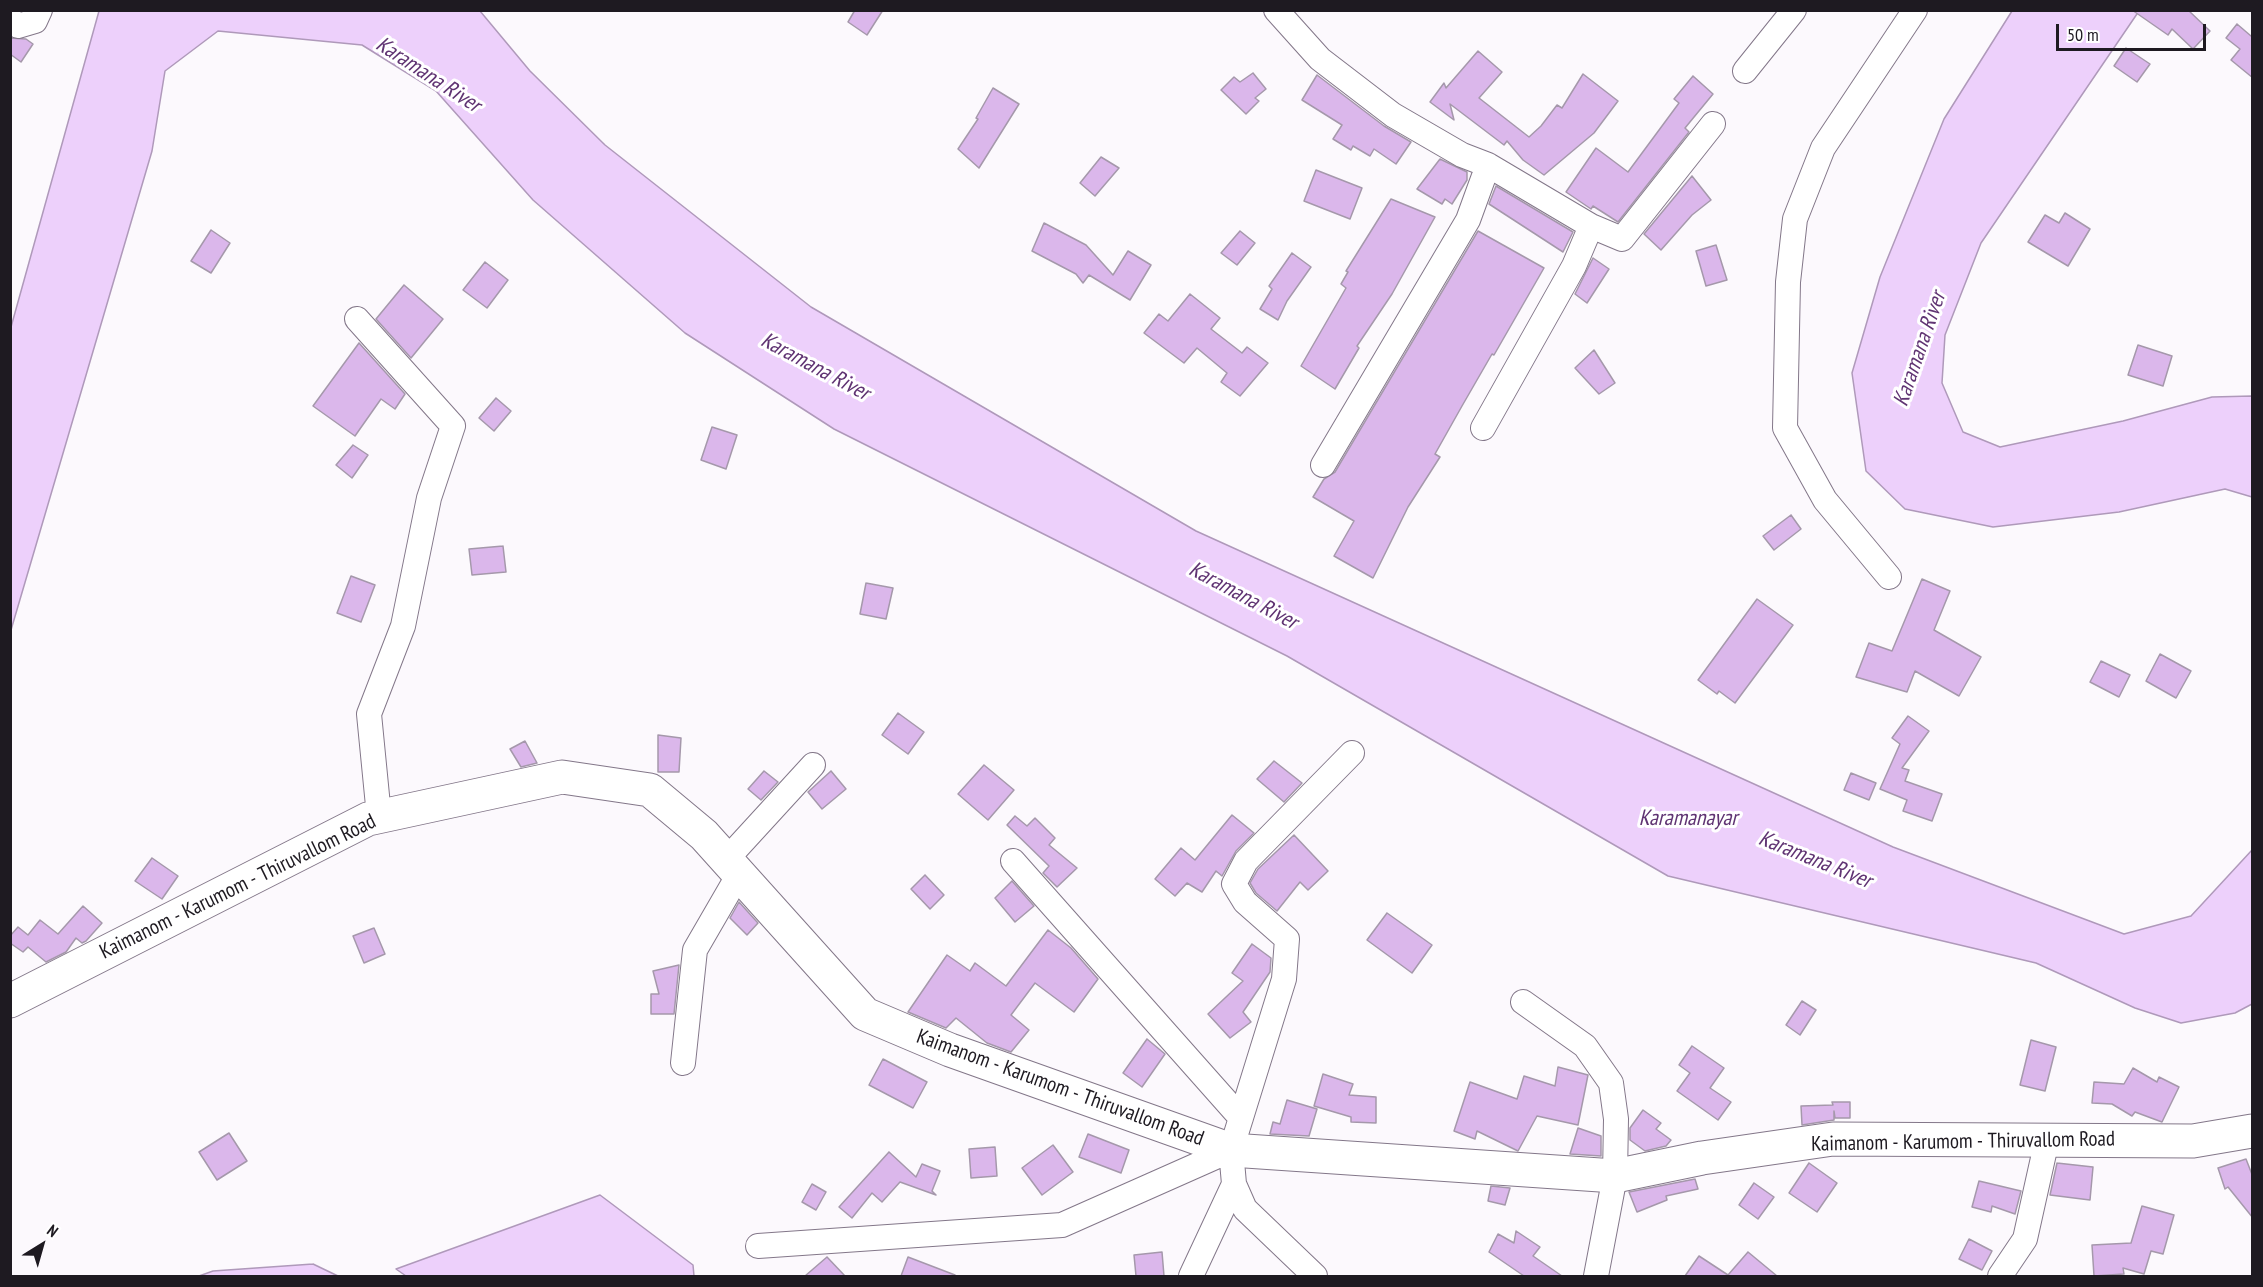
<!DOCTYPE html>
<style>
body{margin:0}
#map{position:relative;width:2263px;height:1287px;overflow:hidden;background:#fcf9fd;font-family:"PT Sans Narrow",sans-serif}
canvas{display:block}
.frame{position:absolute;inset:0;border:12px solid #1e1a21;pointer-events:none}
.north{position:absolute;left:12px;top:1215px;width:60px;height:60px;-webkit-text-stroke:4px #fff;paint-order:stroke;rotate:37deg;font-size:16px;font-weight:700;line-height:24px;text-align:center;color:#1e1a21}
.north::after{content:'';display:block;margin:auto;width:21px;height:27px;background:#1e1a21;clip-path:polygon(50% 0,100% 100%,50% 72%,0 100%)}
.scale{position:absolute;left:2056px;top:24px;width:150px;height:27px;box-sizing:border-box;border:3px solid #1e1a21;border-top:0;padding-left:8px;font-size:18px;line-height:21px;white-space:nowrap;color:#1e1a21;-webkit-text-stroke:4px #fff;paint-order:stroke}
</style>
<div id="map">
<canvas width="2263" height="1287"></canvas>
<div class="frame"></div>
<div class="north">N</div>
<div class="scale">50 m</div>
</div>
<script>
const ctx = document.querySelector('canvas').getContext('2d');
ctx.lineJoin = 'round';
function fillPath(path, color) { ctx.fillStyle = color; ctx.fill(path, 'evenodd'); }
const shape = rows => new Path2D(rows.map(r => 'M' + r).join(''));
function strokePath(path, color, width, dash) { ctx.strokeStyle = color; ctx.lineWidth = width; ctx.lineCap = dash ? 'butt' : 'round'; ctx.setLineDash(dash || []); ctx.stroke(path); }
function label(font, color, halo, rows, align = 'center') {
  ctx.font = font + ' "PT Sans Narrow",sans-serif'; ctx.lineWidth = 6; ctx.setLineDash([]); ctx.textBaseline = 'middle'; ctx.strokeStyle = halo; ctx.fillStyle = color; for (const [text, x, y, turn = 0] of rows) {
    ctx.save(); ctx.translate(x, y); ctx.rotate((+turn || 0) * Math.PI / 180); ctx.textAlign = isNaN(turn) ? turn : align; if (halo) ctx.strokeText(text, 0, 0); ctx.fillText(text, 0, 0); ctx.restore();
  }
}
const water = shape([
 [99,11,480,11,530,71,605,145,811,307,1196,531,1893,847,2124,934,2191,916,2252,850,2252,1004,2235,1013,2181,1023,2135,1008,2036,963,1668,876,1287,656,834,429,685,333,533,200,436,91,362,45,218,31,165,71,152,151,11,630,11,327,99,11],
 [2012,11,2139,11,1981,243,1945,335,1942,383,1963,432,2000,447,2123,421,2212,397,2252,396,2252,497,2225,489,2119,512,1993,527,1905,509,1866,471,1852,373,1880,277,1944,119,2012,11],
 [600,1195,693,1265,694,1276,406,1276,396,1269,600,1195],
 [313,1264,338,1276,199,1276,213,1271,313,1264]
]);
const building = shape([
 [855,10,883,10,867,35,848,22,855,10],
 [2132,10,2188,10,2210,31,2193,49,2172,29,2168,35,2132,10],
 [2237,24,2251,36,2253,34,2253,78,2231,60,2240,49,2226,38,2237,24],
 [10,38,26,39,33,44,21,62,10,54,10,38],
 [2126,48,2150,64,2137,82,2114,66,2126,48],
 [1478,51,1502,72,1479,98,1529,137,1541,126,1557,105,1562,108,1583,74,1618,101,1594,133,1544,175,1523,160,1507,141,1504,145,1450,104,1454,120,1430,102,1444,83,1446,88,1478,51],
 [1253,73,1266,89,1255,98,1259,101,1246,114,1221,90,1234,77,1240,82,1253,73],
 [1317,75,1384,126,1411,142,1396,164,1374,149,1370,156,1353,146,1351,150,1333,139,1342,125,1302,100,1317,75],
 [1693,76,1713,94,1685,128,1689,132,1618,222,1593,206,1591,209,1566,192,1596,148,1628,172,1679,103,1674,99,1693,76],
 [993,88,1019,104,979,168,958,149,978,119,976,118,993,88],
 [1101,157,1119,168,1095,196,1080,183,1101,157],
 [1440,159,1467,172,1467,180,1452,204,1445,199,1442,204,1417,189,1440,159],
 [1316,170,1362,188,1350,219,1304,201,1316,170],
 [1692,176,1711,200,1692,215,1661,250,1644,234,1692,176],
 [1496,186,1573,232,1563,252,1489,204,1496,186],
 [1391,199,1435,217,1392,294,1357,346,1359,348,1335,389,1301,366,1346,288,1341,284,1348,272,1346,271,1391,199],
 [2065,213,2090,229,2068,266,2028,242,2045,215,2059,223,2065,213],
 [1044,223,1086,245,1113,275,1128,251,1151,265,1130,300,1089,275,1083,283,1076,274,1032,251,1044,223],
 [211,230,230,243,211,273,191,261,211,230],
 [1240,231,1255,243,1237,265,1221,253,1240,231],
 [1478,231,1544,268,1494,355,1492,354,1462,406,1435,454,1440,457,1408,507,1373,578,1334,556,1354,521,1313,497,1324,479,1335,472,1478,231],
 [1716,245,1727,280,1706,286,1696,251,1716,245],
 [1292,253,1311,267,1287,301,1278,320,1260,309,1272,289,1269,286,1292,253],
 [1593,258,1609,269,1587,303,1575,294,1593,258],
 [485,262,508,280,487,308,463,290,485,262],
 [404,285,443,319,411,358,376,319,404,285],
 [1190,294,1220,318,1211,329,1242,353,1247,347,1268,363,1240,396,1221,382,1227,373,1197,348,1184,363,1144,333,1159,314,1168,321,1190,294],
 [359,343,405,394,395,409,381,399,355,436,313,406,359,343],
 [2138,345,2172,356,2163,386,2128,375,2138,345],
 [1594,350,1615,383,1599,394,1575,368,1594,350],
 [496,398,511,411,494,431,479,418,496,398],
 [712,427,737,435,726,469,701,460,712,427],
 [353,445,368,455,352,478,336,465,353,445],
 [1791,515,1801,529,1774,550,1763,536,1791,515],
 [503,546,506,572,472,575,469,549,503,546],
 [351,576,375,585,361,622,337,613,351,576],
 [1922,579,1950,591,1934,630,1981,657,1959,696,1915,671,1907,692,1856,677,1869,643,1892,651,1922,579],
 [866,583,893,588,886,619,860,614,866,583],
 [1757,599,1793,625,1735,703,1719,691,1717,694,1698,680,1757,599],
 [2160,654,2191,671,2176,698,2146,681,2160,654],
 [2101,661,2130,675,2119,697,2090,682,2101,661],
 [898,713,924,732,908,754,882,735,898,713],
 [1908,716,1929,731,1902,768,1909,770,1905,781,1942,794,1932,821,1903,811,1907,800,1880,789,1900,744,1892,738,1908,716],
 [658,735,681,738,679,772,658,772,658,735],
 [525,741,537,763,521,767,510,749,525,741],
 [1274,761,1302,783,1284,802,1257,779,1274,761],
 [984,765,1014,790,988,820,958,794,984,765],
 [764,771,778,782,761,800,748,789,764,771],
 [831,771,846,789,822,809,808,792,831,771],
 [1851,773,1876,783,1869,800,1844,790,1851,773],
 [1232,815,1254,833,1236,851,1222,876,1216,871,1202,892,1187,883,1175,896,1155,879,1181,848,1195,860,1232,815],
 [1015,816,1027,826,1035,818,1055,838,1049,845,1077,868,1057,887,1043,873,1049,866,1007,825,1015,816],
 [1294,835,1328,871,1308,890,1300,882,1277,911,1256,893,1250,883,1258,869,1294,835],
 [152,858,178,876,162,899,135,881,152,858],
 [925,875,944,895,930,909,911,889,925,875],
 [1012,881,1034,906,1015,922,995,898,1012,881],
 [739,902,758,923,747,935,730,918,739,902],
 [83,906,102,923,86,941,82,943,76,938,66,952,46,962,28,947,23,952,10,943,10,936,18,927,28,935,40,920,58,934,83,906],
 [1387,913,1432,945,1412,973,1367,940,1387,913],
 [374,928,385,954,364,963,353,936,374,928],
 [1048,930,1071,948,1098,979,1074,1012,1035,983,1011,1015,1029,1030,1011,1052,987,1043,956,1018,946,1028,908,1012,947,955,970,971,975,963,1006,986,1048,930],
 [1252,944,1271,958,1270,972,1243,1012,1251,1022,1230,1038,1208,1014,1243,981,1232,973,1252,944],
 [679,965,674,1014,651,1014,651,994,659,994,653,971,679,965],
 [1802,1001,1816,1010,1800,1035,1786,1025,1802,1001],
 [1147,1039,1165,1054,1142,1087,1123,1073,1147,1039],
 [2031,1040,2056,1047,2045,1091,2020,1085,2031,1040],
 [1692,1046,1724,1068,1710,1088,1731,1102,1718,1120,1677,1091,1690,1073,1679,1065,1692,1046],
 [883,1059,927,1082,913,1108,869,1085,883,1059],
 [1558,1067,1588,1075,1578,1125,1537,1116,1518,1151,1477,1131,1475,1139,1454,1131,1470,1082,1517,1099,1524,1076,1555,1086,1558,1067],
 [2133,1068,2157,1082,2159,1077,2179,1087,2162,1122,2135,1112,2132,1116,2112,1104,2092,1103,2094,1082,2124,1084,2133,1068],
 [1323,1074,1353,1084,1349,1095,1376,1097,1376,1123,1351,1122,1351,1117,1314,1106,1323,1074],
 [1287,1100,1317,1109,1309,1136,1270,1134,1273,1122,1280,1124,1287,1100],
 [1832,1102,1850,1102,1850,1118,1835,1118,1834,1111,1834,1120,1802,1125,1801,1106,1833,1105,1832,1102],
 [1643,1110,1661,1123,1656,1129,1671,1140,1666,1146,1645,1151,1630,1140,1630,1128,1643,1110],
 [1578,1128,1601,1136,1601,1156,1570,1154,1578,1128],
 [229,1133,247,1161,217,1180,199,1152,229,1133],
 [1088,1134,1129,1150,1121,1173,1079,1157,1088,1134],
 [1053,1145,1073,1172,1042,1195,1022,1168,1053,1145],
 [995,1147,997,1176,971,1178,969,1149,995,1147],
 [889,1152,916,1177,922,1164,940,1171,932,1191,936,1195,900,1182,882,1202,872,1193,852,1218,839,1207,889,1152],
 [2246,1159,2253,1177,2253,1218,2228,1187,2225,1189,2218,1168,2246,1159],
 [1809,1163,1837,1183,1817,1212,1789,1193,1809,1163],
 [2057,1163,2093,1167,2090,1200,2050,1195,2057,1163],
 [1695,1179,1698,1189,1666,1196,1667,1200,1637,1212,1629,1192,1695,1179],
 [1979,1181,2021,1191,2015,1214,1992,1206,1991,1212,1972,1207,1979,1181],
 [1754,1183,1774,1197,1758,1219,1739,1205,1754,1183],
 [812,1184,826,1192,816,1210,802,1202,812,1184],
 [1491,1186,1510,1188,1505,1205,1488,1201,1491,1186],
 [2142,1206,2174,1215,2163,1254,2151,1251,2144,1274,2123,1268,2124,1274,2094,1276,2092,1245,2131,1243,2142,1206],
 [1516,1231,1540,1247,1533,1256,1562,1276,1524,1276,1489,1252,1498,1234,1514,1243,1516,1231],
 [1969,1239,1992,1251,1982,1270,1959,1259,1969,1239],
 [1162,1252,1164,1276,1136,1276,1134,1255,1162,1252],
 [1748,1252,1777,1276,1685,1276,1699,1256,1728,1275,1748,1252],
 [827,1257,845,1276,805,1276,827,1257],
 [908,1257,955,1275,955,1276,901,1276,908,1257]
]);
const minor = shape([
 [1276,10,1320,59,1393,115,1462,155,1488,165,1468,220,1323,465],
 [10,19,18,26,35,21,40,10],
 [1745,71,1794,10],
 [1488,165,1591,226,1622,239,1713,124],
 [357,319,453,426,429,498,403,626,369,714,379,816],
 [1483,428,1574,266,1591,226],
 [1889,577,1825,500,1785,428,1788,282,1795,219,1823,148,1915,10],
 [726,860,813,765],
 [1013,861,1241,1118],
 [1523,1002,1585,1046,1611,1083,1616,1119,1615,1176,1596,1276],
 [683,1063,695,950,739,874],
 [758,1246,1062,1225,1231,1150],
 [1191,1276,1234,1184],
 [1315,1276,1245,1209,1234,1184,1231,1150,1284,979,1287,939,1245,902,1234,884,1246,861,1352,753],
 [2000,1276,2025,1239,2047,1140]
]);
const secondary = shape([
 [10,1001,368,819,562,777,650,790,704,835,865,1014,950,1050,1231,1150,1615,1176,1702,1158,1833,1139,2193,1141,2252,1131]
]);
const streetNames = [
 ["Kaimanom - Karumom - Thiruvallom Road",238,887,-26],
 ["Kaimanom - Karumom - Thiruvallom Road",1060,1088,20],
 ["Kaimanom - Karumom - Thiruvallom Road",1963,1142,-1]
];
const waterNames = [
 ["Karamana River",428,75,33],
 ["Karamana River",1920,349,-71],
 ["Karamana River",815,367,28],
 ["Karamana River",1243,596,28],
 ["Karamanayar",1688,819],
 ["Karamana River",1815,860,22]
];
fillPath(water, '#edd0fb');
strokePath(water, '#af99ba', 1.5);
fillPath(building, '#dbb7eb');
strokePath(building, '#a598ab', 1.5);
strokePath(minor, '#837789', 26);
strokePath(secondary, '#837789', 35);
strokePath(minor, '#fff', 24);
strokePath(secondary, '#fff', 33);
label('21px', '#1e1a21', '#fff', streetNames);
label('italic 22px', '#603473', '#fff', waterNames);
</script>
